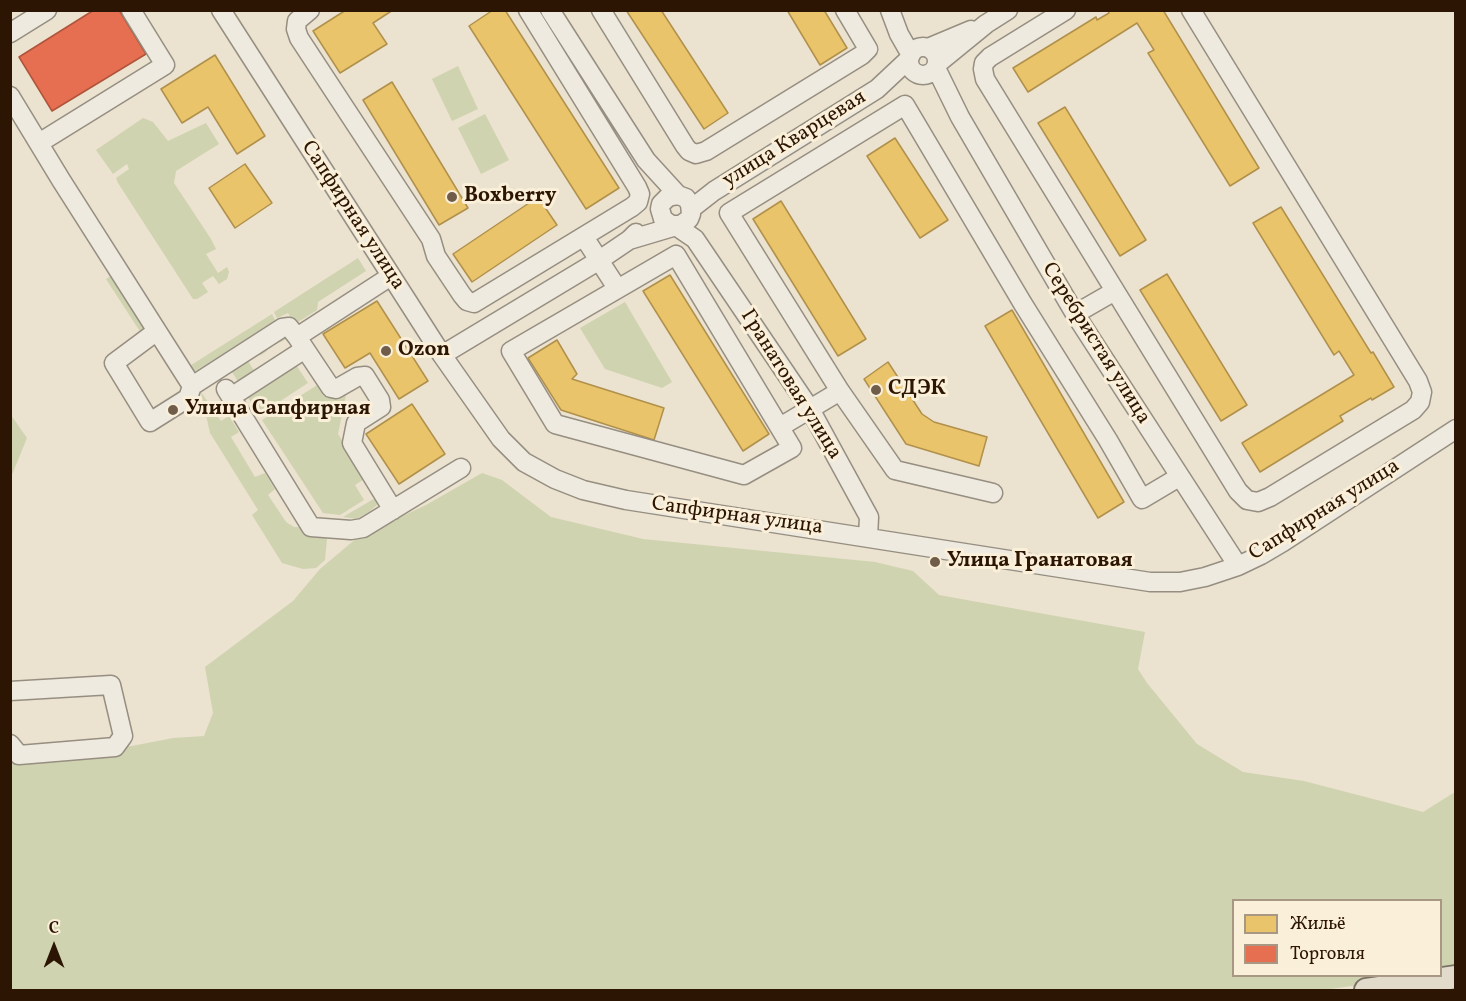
<!DOCTYPE html>
<meta charset="utf-8">
<style>
body{margin:0}
#map{position:relative;width:1466px;height:1001px;overflow:hidden;background:#ebe2cf;font-family:Vollkorn,serif}
canvas{display:block}
.frame{position:absolute;inset:0;border:12px solid #2c1503;pointer-events:none}
.legend{position:absolute;left:1232px;top:899px;width:210px;height:78px;box-sizing:border-box;background:#faefd8;border:2px solid #a89883;margin:0;padding:8px 10px;list-style:none;font-size:18px;color:#2c1503}
.legend li{display:flex;align-items:center;gap:12px;height:30px}
.legend b{width:30px;border:2px solid #a89883}
.north{position:absolute;left:24px;top:917px;width:60px;height:60px;-webkit-text-stroke:4px #faefd8;paint-order:stroke;rotate:0deg;font-size:16px;font-weight:700;line-height:24px;text-align:center;color:#2c1503}
.north::after{content:'';display:block;margin:auto;width:21px;height:27px;background:#2c1503;clip-path:polygon(50% 0,100% 100%,50% 72%,0 100%)}
</style>
<div id="map">
<canvas width="1466" height="1001"></canvas>
<div class="frame"></div>
<ul class="legend">
<li><b style="height:16px;background:#e9c46a"></b>Жильё</li>
<li><b style="height:16px;background:#e76f51"></b>Торговля</li>
</ul>
<div class="north">С</div>
</div>
<script>
const ctx = document.querySelector('canvas').getContext('2d');
ctx.lineJoin = 'round';
function fillPath(path, color) { ctx.fillStyle = color; ctx.fill(path, 'evenodd'); }
const shape = rows => new Path2D(rows.map(r => 'M' + r).join(''));
function strokePath(path, color, width, dash) { ctx.strokeStyle = color; ctx.lineWidth = width; ctx.lineCap = dash ? 'butt' : 'round'; ctx.setLineDash(dash || []); ctx.stroke(path); }
function label(font, color, halo, rows, align = 'center') {
  ctx.font = font + ' Vollkorn,serif'; ctx.lineWidth = 6; ctx.setLineDash([]); ctx.textBaseline = 'middle'; ctx.strokeStyle = halo; ctx.fillStyle = color; for (const [text, x, y, turn = 0] of rows) {
    ctx.save(); ctx.translate(x, y); ctx.rotate((+turn || 0) * Math.PI / 180); ctx.textAlign = isNaN(turn) ? turn : align; if (halo) ctx.strokeText(text, 0, 0); ctx.fillText(text, 0, 0); ctx.restore();
  }
}
const green = shape([
 [458,66,478,109,452,121,432,79],
 [485,114,509,160,481,174,458,128],
 [143,118,153,122,168,141,206,123,219,144,176,171,174,183,211,239,216,249,206,254,218,273,227,267,229,272,227,279,219,284,213,276,202,283,208,292,197,299,193,299,118,183,116,178,129,169,127,164,113,174,96,150],
 [77,191,138,283,161,319,159,322,188,367,272,314,275,320,221,355,192,373,189,373],
 [358,258,366,271,318,302,317,310,298,322,293,321,288,313,277,318,274,312],
 [111,276,144,328,144,331,141,333,106,279],
 [625,302,672,382,662,388,605,369,580,328],
 [284,330,289,337,281,342,278,341,266,348,267,351,261,355,258,354,248,361,263,385,294,362,308,383,259,415,230,369],
 [322,382,347,390,338,434,366,478,355,485,364,500,340,515,323,513,262,420],
 [201,392,221,421,229,416,239,432,231,437,255,477,265,473,275,489,268,495,286,522,294,527,328,528,325,560,316,568,303,569,282,563,252,515,258,510,210,433],
 [11,415,27,438,11,477],
 [482,473,502,480,551,517,643,539,875,562,913,571,939,595,1145,632,1138,669,1147,683,1197,744,1243,772,1304,781,1423,812,1455,792,1455,970,1441,973,1440,900,1234,900,1234,976,1422,976,1323,990,11,990,11,758,132,746,173,738,204,736,213,713,205,667,293,601,320,569,358,537,426,505],
 [377,497,377,505,370,511,357,519,343,517]
]);
const homes = shape([
 [346,10,393,10,373,23,387,44,340,73,313,31,346,10],
 [493,10,505,10,619,188,586,209,469,26,493,10],
 [626,10,661,10,728,113,704,129,626,10],
 [787,10,824,10,847,48,820,65,787,10],
 [1108,10,1163,10,1259,168,1230,186,1148,53,1154,50,1137,23,1028,92,1013,68,1096,17,1097,20,1109,13,1108,10],
 [215,55,265,136,237,154,208,107,182,123,161,89,215,55],
 [392,82,468,208,439,225,363,100,392,82],
 [1065,107,1146,240,1120,256,1038,123,1065,107],
 [895,138,948,220,920,238,867,156,895,138],
 [245,164,272,203,235,228,209,188,245,164],
 [538,197,557,225,472,282,453,254,538,197],
 [781,201,866,339,838,356,753,219,781,201],
 [1281,207,1371,353,1373,352,1394,387,1372,400,1371,398,1340,416,1343,421,1260,472,1242,443,1354,375,1339,351,1334,355,1253,223,1281,207],
 [1167,274,1247,405,1221,421,1140,290,1167,274],
 [670,275,769,434,743,451,643,291,670,275],
 [377,301,428,381,399,399,370,353,345,368,323,334,377,301],
 [1012,310,1124,502,1098,518,985,326,1012,310],
 [557,340,577,374,572,379,664,408,654,440,561,410,528,358,557,340],
 [888,362,922,414,934,422,987,437,979,466,906,444,864,379,888,362],
 [412,404,445,454,399,484,366,434,412,404]
]);
const shops = shape([
 [94,10,119,10,146,54,52,111,19,57,94,10]
]);
const minor = shape([
 [221,10,442,355,501,439,524,462,555,479,583,490,626,500,1150,582,1180,582,1205,577,1238,566,1261,555,1283,542,1456,429],
 [310,10,297,21,296,29,299,38,431,239,436,256,462,295,467,301,474,303,632,207,638,202,640,194,637,187,528,10],
 [550,10,646,160,678,195,686,198,690,204,691,214,689,219,681,225,671,225,663,219,660,209,661,204,668,197,678,195],
 [601,10,685,146,689,151,696,154,706,151,862,55,868,49,845,10],
 [890,10,899,34,911,55],
 [1066,10,990,57,984,63,983,69,985,79,1238,491,1247,500,1258,502,1270,497,1413,410,1420,402,1422,392,1418,381,1191,10],
 [10,33,47,10],
 '909 61a14 14 0 1 1 28 0a14 14 0 1 1-28 0Z',
 [928,48,971,30],
 [937,64,986,24,1008,10],
 [936,68,960,117,1075,314,1238,566],
 [10,96,61,180,192,386],
 [39,143,165,65,131,10],
 [691,209,714,191,877,89,909,59],
 [584,237,617,288],
 [629,240,676,226,695,239,810,409,869,517,868,537],
 [676,255,792,448,744,475,555,424,511,351,676,255],
 [1075,314,1115,291],
 [157,331,114,363,150,422,188,398,192,386,282,328,289,327,297,337,391,276],
 [297,337,331,388,336,389,357,377,365,376,380,400,381,407,356,423,352,443,393,510],
 [442,355,598,261,629,240,636,233],
 [226,389,311,527,351,530,363,528,461,468],
 [231,397,305,349],
 [780,427,840,391],
 [993,493,895,470,840,391,729,213,905,105,1023,304,1108,440,1142,499,1179,477],
 [10,691,111,685,123,736,115,747,19,755,10,744]
]);
const major = shape([
 [1366,990,1456,977]
]);
const markers = [
 [452,197,6,"#6f5d4a"],
 [386,351,6,"#6f5d4a"],
 [876,390,6,"#6f5d4a"],
 [173,410,6,"#6f5d4a"],
 [935,562,6,"#6f5d4a"]
];
const streetNames = [
 ["улица Кварцевая",795,140,-32],
 ["Сапфирная улица",352,216,57],
 ["Серебристая улица",1095,344,58],
 ["Гранатовая улица",790,385,58],
 ["Сапфирная улица",1325,511,-32],
 ["Сапфирная улица",737,517,8]
];
const poiNames = [
 ["Boxberry",464,197],
 ["Ozon",398,351],
 ["СДЭК",888,390],
 ["Улица Сапфирная",185,410],
 ["Улица Гранатовая",947,562]
];
fillPath(green, '#cfd3b0');
fillPath(homes, '#e9c46a');
strokePath(homes, '#b0904b', 1.5);
fillPath(shops, '#e76f51');
strokePath(shops, '#af543a', 1.5);
strokePath(minor, '#968e81', 21);
strokePath(major, '#7b7266', 26);
strokePath(minor, '#eeeae0', 18);
strokePath(major, '#e2dacb', 22);
for (const [x, y, r, color] of markers) { const dot = new Path2D(); dot.arc(x, y, r, 0, 2 * Math.PI); ctx.fillStyle = color; ctx.fill(dot); strokePath(dot, '#faefd8', 2); }
label('21px', '#2c1503', '#faefd8', streetNames);
label('bold 21px', '#2c1503', '#faefd8', poiNames, 'left');
</script>
